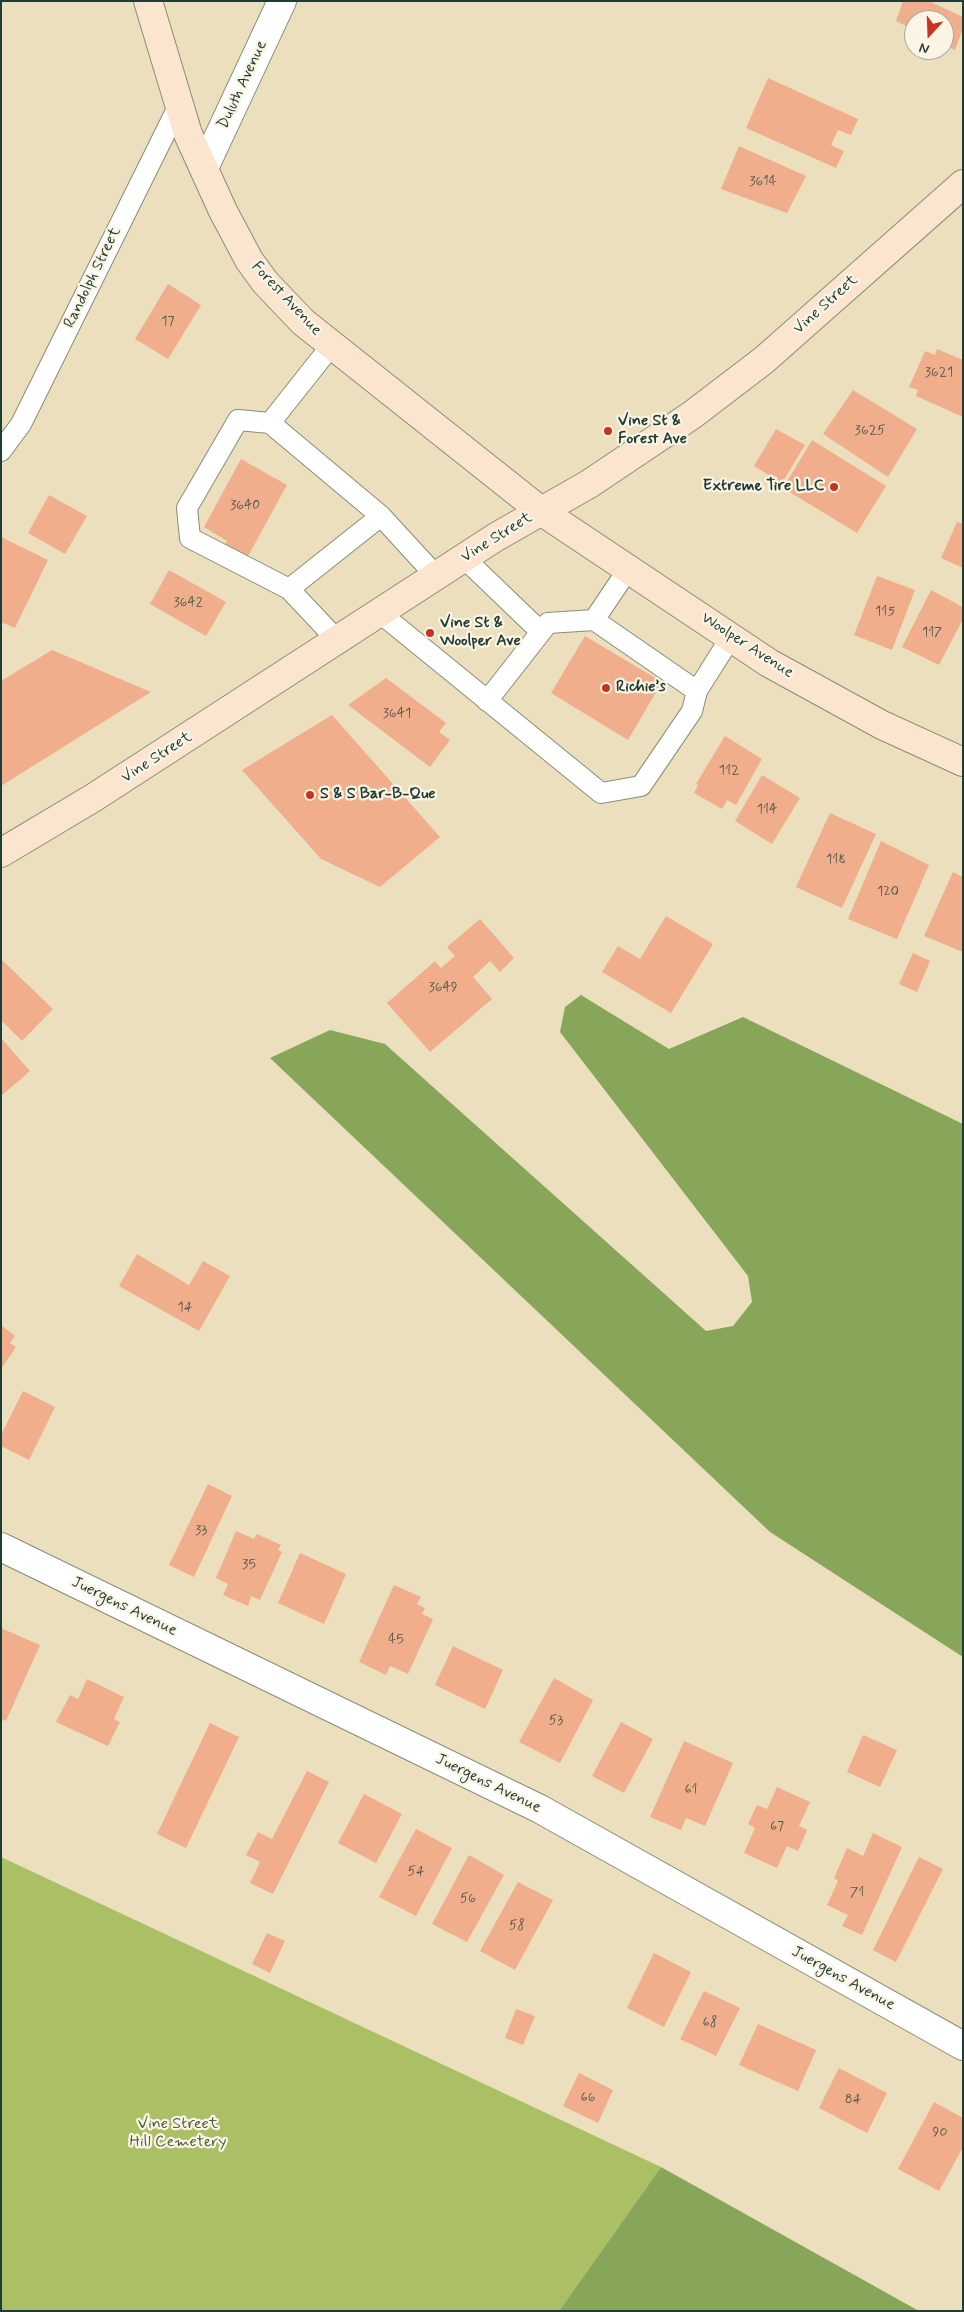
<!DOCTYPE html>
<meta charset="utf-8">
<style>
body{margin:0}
#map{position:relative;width:964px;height:2312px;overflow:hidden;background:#ecdfbd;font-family:Mynerve,sans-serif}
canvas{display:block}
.frame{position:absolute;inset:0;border:2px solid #1f3d34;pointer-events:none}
.north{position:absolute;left:904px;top:10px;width:50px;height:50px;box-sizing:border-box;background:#fcf5e5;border:1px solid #a4ab9e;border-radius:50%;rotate:200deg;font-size:14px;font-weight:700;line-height:20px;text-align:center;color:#1f3d34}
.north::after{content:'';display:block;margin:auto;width:18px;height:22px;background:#c8321e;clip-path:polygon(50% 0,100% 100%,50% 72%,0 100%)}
</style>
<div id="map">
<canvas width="964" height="2312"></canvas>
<div class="frame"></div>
<div class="north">N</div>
</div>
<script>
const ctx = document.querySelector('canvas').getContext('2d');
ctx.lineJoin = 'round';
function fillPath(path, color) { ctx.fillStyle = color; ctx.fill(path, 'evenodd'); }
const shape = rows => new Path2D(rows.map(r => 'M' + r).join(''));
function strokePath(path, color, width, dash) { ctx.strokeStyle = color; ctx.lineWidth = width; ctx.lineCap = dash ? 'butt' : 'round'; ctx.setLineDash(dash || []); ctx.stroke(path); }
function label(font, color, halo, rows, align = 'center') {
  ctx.font = font + ' Mynerve,sans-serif'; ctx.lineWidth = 4.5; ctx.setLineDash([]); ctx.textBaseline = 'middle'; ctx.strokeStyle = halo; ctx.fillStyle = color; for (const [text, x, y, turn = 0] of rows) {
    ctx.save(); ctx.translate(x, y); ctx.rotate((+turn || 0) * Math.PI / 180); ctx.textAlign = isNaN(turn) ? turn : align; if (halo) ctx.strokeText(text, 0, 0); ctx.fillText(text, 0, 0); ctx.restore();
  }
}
const green = shape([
 [1,1857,661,2167,559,2311,1,2311]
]);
const forest = shape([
 [581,995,669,1049,743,1017,963,1124,963,1657,770,1532,270,1058,330,1030,385,1044,706,1331,733,1326,752,1302,748,1276,560,1032,565,1007],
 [661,2167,919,2311,559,2311]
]);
const building = shape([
 [903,1,929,1,963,17,963,28,955,50,944,45,944,20,914,20,914,30,896,21],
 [768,78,858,119,851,135,838,130,831,145,844,151,836,168,746,128],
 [739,146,806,176,787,213,721,189],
 [168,284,201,305,168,359,135,339],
 [937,349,963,360,963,417,916,396,918,390,909,387,925,351,935,355],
 [853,390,917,429,888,477,823,434],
 [776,429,805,445,782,483,754,466],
 [812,440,886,486,857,533,783,488],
 [241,459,287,485,247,558,221,550,227,541,204,527],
 [49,495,87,516,65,554,28,533],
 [957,522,963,524,963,568,941,558],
 [1,537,48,560,15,628,1,622],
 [169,570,226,602,206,636,150,604],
 [877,576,915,590,892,650,854,635],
 [931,590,963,607,963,619,939,665,902,647],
 [585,636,662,682,628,740,551,693],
 [52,650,151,692,1,786,1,681],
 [386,678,446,723,439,732,450,740,430,767,348,705],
 [332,715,440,837,380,887,321,859,242,770],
 [725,736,762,759,736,805,727,800,722,809,694,793,698,785,696,784],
 [762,775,800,798,772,844,735,821],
 [830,813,876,834,842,908,796,887],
 [881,841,929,865,897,939,848,919],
 [953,872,963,877,963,952,924,936],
 [666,916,713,944,671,1013,602,972,618,946,640,959],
 [480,919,514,958,500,972,490,961,473,977,492,999,430,1052,387,1003,435,961,441,968,455,956,447,947],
 [913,953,930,961,917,992,899,984],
 [1,959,53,1009,22,1041,1,1020],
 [1,1038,30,1071,1,1096],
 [137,1254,189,1285,203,1261,230,1276,199,1331,119,1286],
 [1,1325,15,1336,10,1343,16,1347,1,1369],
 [23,1391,55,1407,29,1460,1,1446,1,1435],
 [208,1484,232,1496,194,1577,169,1565],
 [236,1531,254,1539,257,1534,281,1545,278,1550,282,1552,260,1600,251,1596,248,1606,223,1595,228,1584,216,1578],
 [300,1553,346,1574,324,1624,278,1603],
 [394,1585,421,1597,417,1604,425,1608,422,1614,433,1619,408,1674,390,1666,386,1675,359,1662],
 [1,1628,40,1645,6,1721,1,1719],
 [453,1646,503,1670,485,1709,435,1685],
 [554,1678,593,1700,560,1763,519,1742],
 [87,1679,124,1697,114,1719,120,1722,108,1746,56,1722,70,1695,78,1699],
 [621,1722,653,1739,624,1793,592,1776],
 [210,1723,239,1737,186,1848,157,1834],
 [863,1735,897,1750,880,1787,847,1772],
 [684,1741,733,1763,705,1826,686,1818,681,1830,650,1817],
 [307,1771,329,1782,273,1894,250,1883,260,1862,246,1855,258,1832,272,1839],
 [777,1787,810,1802,799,1826,807,1830,798,1851,787,1846,777,1868,744,1853,755,1828,748,1824,757,1805,767,1809],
 [364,1794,402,1814,376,1863,338,1843],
 [416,1829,452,1848,416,1916,379,1897],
 [873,1833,902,1847,862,1935,842,1926,848,1915,827,1905,838,1881,834,1878,847,1848,863,1856],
 [469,1855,504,1875,467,1942,432,1924],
 [919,1857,943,1869,896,1962,873,1950],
 [518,1882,553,1900,515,1970,480,1951],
 [267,1933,285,1941,270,1973,252,1964],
 [654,1953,691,1972,664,2027,627,2008],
 [704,1991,740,2008,716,2056,680,2039],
 [516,2009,535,2016,523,2045,505,2038],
 [758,2024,816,2050,798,2091,739,2065],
 [839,2068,887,2093,867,2133,819,2108],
 [579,2073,613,2090,598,2123,563,2106],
 [934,2102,963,2118,963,2147,939,2191,898,2169]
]);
const lane = shape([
 [331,346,270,423,381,516,436,576],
 [270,423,238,420,187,508,190,538,289,589,381,516],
 [1,451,21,424,180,103],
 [464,558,541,632],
 [289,589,338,641],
 [380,613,601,793,641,786,692,711,697,691,731,637],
 [594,620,629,568],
 [487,701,548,623,594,620,697,691]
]);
const street = shape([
 [204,168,282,1],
 [1,1547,540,1809,963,2046]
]);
const secondary = shape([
 [148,1,188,134,223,211,249,260,265,282,303,322,541,511,769,663,882,725,963,762],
 [1,853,93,798,496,537,589,484,692,415,764,360,963,184]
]);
const markers = [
 [608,431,5,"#c8321e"],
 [834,487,5,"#c8321e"],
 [430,633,5,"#c8321e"],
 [606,688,5,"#c8321e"],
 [310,795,5,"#c8321e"]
];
const numberNames = [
 ["3614",763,182],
 ["17",168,322],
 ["3621",939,373],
 ["3625",870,431],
 ["3640",245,506],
 ["3642",188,603],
 ["115",885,612],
 ["117",932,633],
 ["3641",397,714],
 ["112",729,771],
 ["114",767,810],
 ["118",836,860],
 ["120",888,892],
 ["3649",443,988],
 ["14",185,1308],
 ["33",201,1531],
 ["35",249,1565],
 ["45",396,1640],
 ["53",556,1721],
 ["61",691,1790],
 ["67",777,1827],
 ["54",416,1872],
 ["71",857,1893],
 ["56",468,1899],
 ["58",517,1926],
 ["68",710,2023],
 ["66",588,2098],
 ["84",853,2100],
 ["90",940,2133]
];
const streetNames = [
 ["Duluth Avenue",243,85,-65],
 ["Randolph Street",93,278,-64],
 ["Forest Avenue",286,299,47],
 ["Vine Street",826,305,-42],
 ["Vine Street",497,538,-32],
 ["Woolper Avenue",747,646,33],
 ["Vine Street",157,758,-33],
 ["Juergens Avenue",124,1607,26],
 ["Juergens Avenue",488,1784,26],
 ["Juergens Avenue",843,1979,29]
];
const poiNames = [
 ["Vine St &",618,422],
 ["Forest Ave",618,440],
 ["Extreme Tire LLC",824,487,"right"],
 ["Vine St &",440,624],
 ["Woolper Ave",440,642],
 ["Richie’s",616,688],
 ["S & S Bar-B-Que",320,795]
];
const parkNames = [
 ["Vine Street",178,2125],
 ["Hill Cemetery",178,2143]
];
fillPath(green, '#abc065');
fillPath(forest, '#88a65a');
fillPath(building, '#f0ae8c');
strokePath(lane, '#868e78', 22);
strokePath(street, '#868e78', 30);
strokePath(secondary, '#868e78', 30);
strokePath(lane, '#fff', 20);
strokePath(street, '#fff', 28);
strokePath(secondary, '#fbe5cf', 28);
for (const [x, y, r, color] of markers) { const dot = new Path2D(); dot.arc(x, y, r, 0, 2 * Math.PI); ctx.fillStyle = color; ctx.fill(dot); strokePath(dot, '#fcf5e5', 2); }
label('14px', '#53594a', null, numberNames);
label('16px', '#1f3d34', '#fcf5e5', streetNames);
label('bold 16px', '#1f3d34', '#fcf5e5', poiNames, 'left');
label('16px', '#425e40', '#fcf5e5', parkNames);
</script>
